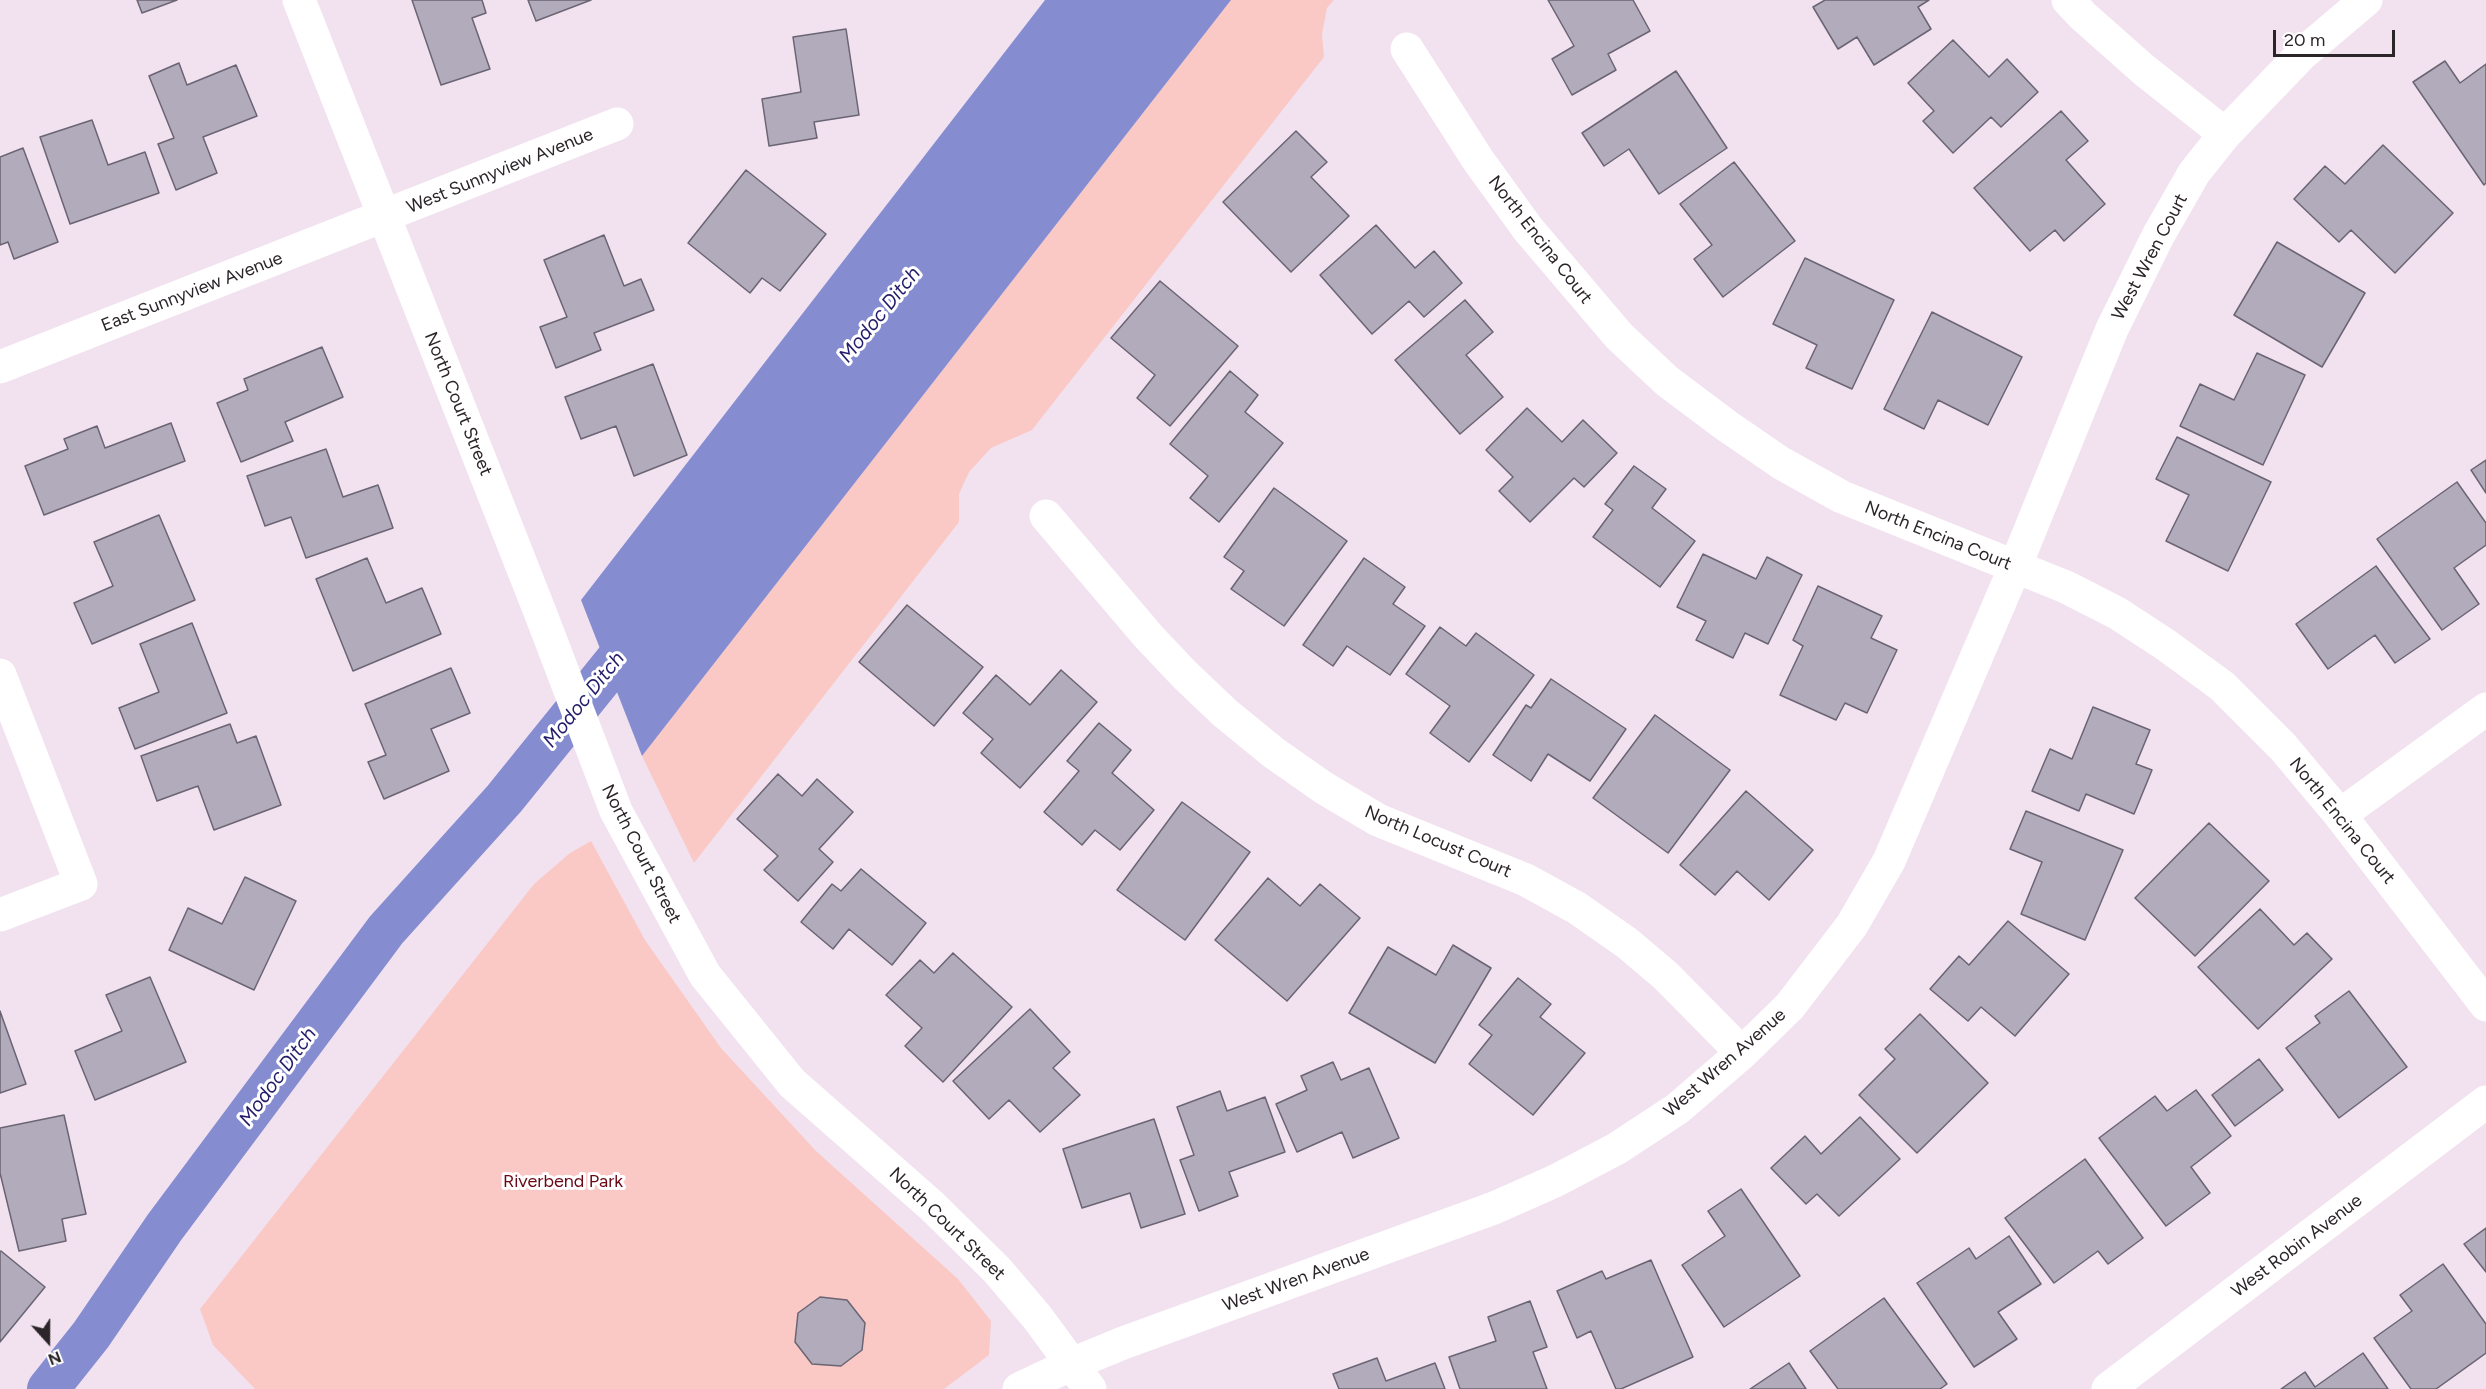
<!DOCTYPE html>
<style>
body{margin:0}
#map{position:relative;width:2486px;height:1389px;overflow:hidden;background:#f2e2f0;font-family:Figtree,sans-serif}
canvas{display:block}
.north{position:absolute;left:18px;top:1311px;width:60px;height:60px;-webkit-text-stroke:4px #fff;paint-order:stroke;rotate:159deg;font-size:16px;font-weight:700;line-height:24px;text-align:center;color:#2b252a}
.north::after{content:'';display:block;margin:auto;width:21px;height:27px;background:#2b252a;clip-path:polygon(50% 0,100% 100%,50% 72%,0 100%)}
.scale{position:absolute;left:2273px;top:30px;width:122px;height:27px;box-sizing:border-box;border:3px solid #2b252a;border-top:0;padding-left:8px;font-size:18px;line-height:21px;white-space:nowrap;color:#2b252a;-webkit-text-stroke:4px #fff;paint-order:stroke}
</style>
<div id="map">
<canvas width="2486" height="1389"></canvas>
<div class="north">N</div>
<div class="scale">20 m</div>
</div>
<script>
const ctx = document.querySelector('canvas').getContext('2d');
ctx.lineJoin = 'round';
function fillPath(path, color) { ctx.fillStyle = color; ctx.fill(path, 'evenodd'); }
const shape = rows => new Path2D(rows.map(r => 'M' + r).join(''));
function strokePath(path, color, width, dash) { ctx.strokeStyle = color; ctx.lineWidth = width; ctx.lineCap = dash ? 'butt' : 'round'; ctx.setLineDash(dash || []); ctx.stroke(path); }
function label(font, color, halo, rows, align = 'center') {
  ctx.font = font + ' Figtree,sans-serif'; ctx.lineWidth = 6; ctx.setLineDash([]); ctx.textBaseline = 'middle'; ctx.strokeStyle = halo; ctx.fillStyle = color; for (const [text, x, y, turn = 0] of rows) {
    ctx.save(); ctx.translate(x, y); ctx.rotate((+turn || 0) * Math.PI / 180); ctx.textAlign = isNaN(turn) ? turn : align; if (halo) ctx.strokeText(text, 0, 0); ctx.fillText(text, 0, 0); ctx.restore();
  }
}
const green = shape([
 [1231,0,1334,0,1327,8,1322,34,1324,57,1032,430,991,448,969,472,959,494,959,522,694,863,642,756],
 [591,841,645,940,721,1048,816,1151,958,1279,991,1321,989,1355,944,1389,255,1389,213,1345,200,1309,534,884,570,853]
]);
const water = shape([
 [1045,0,1231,0,642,756,581,600]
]);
const canal = shape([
 [48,1389,91,1335,164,1228,386,930,504,799,643,627]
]);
const building = shape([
 [137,0,177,0,142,13,137,0],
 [412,0,482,0,486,13,472,18,490,69,441,85,412,0],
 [528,0,591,0,536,21,528,0],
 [1548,0,1633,0,1650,31,1608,54,1616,70,1572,95,1552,59,1574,46,1548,0],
 [1825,0,1929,0,1918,7,1931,29,1874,65,1857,37,1838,49,1813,7,1825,0],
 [846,29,859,115,814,122,817,138,769,146,762,99,801,92,793,37,846,29],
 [1953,40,1989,77,2007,59,2038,92,2001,127,1991,117,1953,153,1923,121,1934,111,1908,83,1953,40],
 [2445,61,2460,83,2486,64,2486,183,2484,185,2413,82,2445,61],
 [179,63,187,85,236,65,257,116,203,137,217,173,176,190,158,144,174,138,149,76,179,63],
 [1676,71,1727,148,1659,194,1629,149,1604,166,1582,133,1676,71],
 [2061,111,2088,141,2066,160,2105,204,2064,241,2055,230,2030,251,1974,188,2061,111],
 [92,120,108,165,145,152,159,193,70,224,40,137,92,120],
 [1296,131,1327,162,1311,177,1349,216,1291,272,1223,202,1296,131],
 [2383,145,2453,213,2395,273,2351,230,2339,242,2294,199,2325,166,2345,184,2383,145],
 [23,148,58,242,14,259,8,242,0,245,0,157,23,148],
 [1734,162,1795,241,1723,297,1694,259,1712,245,1680,204,1734,162],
 [746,170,826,234,780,291,762,278,750,293,688,243,746,170],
 [1376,225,1415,268,1434,251,1462,283,1424,317,1409,301,1372,334,1320,275,1376,225],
 [604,235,624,286,641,279,654,310,594,333,601,350,556,368,540,327,567,317,544,260,604,235],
 [2277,242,2365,293,2322,367,2234,315,2277,242],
 [1805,258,1894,300,1852,389,1806,368,1817,345,1773,324,1805,258],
 [1160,281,1238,346,1170,426,1137,398,1155,375,1111,338,1160,281],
 [1465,300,1493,332,1466,355,1503,397,1460,434,1395,360,1465,300],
 [1932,312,2022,357,1988,425,1938,400,1924,429,1884,409,1932,312],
 [322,347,343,397,285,422,293,441,241,462,217,403,248,390,244,379,322,347],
 [2257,353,2305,375,2263,465,2180,426,2200,384,2234,400,2257,353],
 [653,364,687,455,634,476,616,426,581,439,565,397,653,364],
 [1230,371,1258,395,1245,412,1283,443,1219,522,1190,498,1208,476,1170,444,1230,371],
 [1527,408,1562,442,1583,420,1617,453,1584,487,1574,478,1530,522,1499,491,1513,477,1486,450,1527,408],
 [171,423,185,461,44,515,25,466,68,449,64,439,97,426,105,448,171,423],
 [2177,437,2271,482,2228,571,2166,541,2189,495,2156,479,2177,437],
 [326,449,343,497,378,485,393,528,306,558,291,517,265,526,247,476,326,449],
 [2486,460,2486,493,2471,470,2486,460],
 [1634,466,1666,489,1652,508,1695,541,1660,587,1593,537,1613,510,1605,504,1634,466],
 [2457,482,2486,523,2486,545,2454,568,2479,604,2442,630,2377,539,2457,482],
 [1274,488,1347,541,1284,626,1231,589,1244,571,1224,557,1274,488],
 [159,515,195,600,92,644,74,603,113,586,94,542,159,515],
 [1703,554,1756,579,1767,557,1802,575,1768,644,1745,633,1733,658,1696,640,1706,621,1677,607,1703,554],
 [367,558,386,603,422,588,441,634,353,671,316,579,367,558],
 [1364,558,1405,587,1393,604,1425,626,1390,675,1347,646,1333,666,1303,645,1364,558],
 [2376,566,2430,639,2395,663,2375,635,2328,669,2296,624,2376,566],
 [1818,586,1882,616,1871,638,1897,650,1867,713,1845,703,1836,720,1780,695,1803,646,1793,640,1818,586],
 [907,605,983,667,934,726,859,662,907,605],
 [192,623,227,713,135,749,119,708,159,692,140,644,192,623],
 [1440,627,1466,646,1476,633,1534,675,1469,762,1430,733,1450,706,1406,674,1440,627],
 [451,668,470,713,431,729,449,771,384,799,368,762,386,755,365,704,451,668],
 [1061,670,1097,702,1020,788,981,753,993,739,963,713,996,675,1030,705,1061,670],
 [1551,679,1626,729,1590,781,1548,754,1531,781,1493,755,1526,705,1531,708,1551,679],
 [2093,707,2150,730,2136,764,2152,770,2134,814,2086,794,2079,811,2032,791,2050,749,2072,759,2093,707],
 [1655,715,1730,770,1668,853,1593,798,1655,715],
 [1099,723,1131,750,1112,773,1154,810,1120,850,1095,830,1082,845,1044,812,1079,771,1067,761,1099,723],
 [230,724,237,743,256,736,281,805,214,830,198,786,157,801,141,756,230,724],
 [778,774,802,796,817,779,853,812,819,849,833,862,798,901,764,870,778,856,737,819,778,774],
 [1746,791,1813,850,1769,900,1737,871,1715,895,1680,865,1746,791],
 [1182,802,1250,852,1185,940,1117,890,1182,802],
 [2026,811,2123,850,2085,940,2021,914,2042,862,2010,849,2026,811],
 [2209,823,2269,881,2195,956,2135,898,2209,823],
 [861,869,926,923,892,965,849,929,833,949,801,922,832,884,841,891,861,869],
 [245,877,296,901,254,990,169,950,188,908,222,924,245,877],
 [1268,878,1300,906,1320,884,1360,918,1287,1001,1215,940,1268,878],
 [2260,909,2294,945,2307,933,2332,959,2258,1029,2198,967,2260,909],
 [2008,921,2069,974,2015,1036,1981,1007,1968,1021,1930,989,1959,956,1969,965,2008,921],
 [1453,945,1491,968,1435,1063,1349,1013,1388,947,1436,975,1453,945],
 [953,953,1012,1007,943,1082,905,1046,922,1028,886,995,920,960,934,973,953,953],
 [150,977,186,1062,95,1100,75,1051,122,1031,106,995,150,977],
 [1518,978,1551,1004,1540,1017,1585,1053,1533,1115,1469,1064,1492,1035,1479,1025,1518,978],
 [2349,991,2407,1067,2339,1118,2286,1048,2320,1023,2315,1016,2349,991],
 [1030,1009,1070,1052,1053,1068,1080,1095,1040,1132,1009,1100,989,1119,953,1081,1030,1009],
 [0,1011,26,1084,0,1093,0,1011],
 [1920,1014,1988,1083,1917,1153,1859,1095,1895,1059,1885,1049,1920,1014],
 [2259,1059,2283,1090,2235,1126,2212,1095,2259,1059],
 [1333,1062,1341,1080,1369,1068,1399,1138,1353,1158,1342,1132,1297,1152,1276,1104,1307,1090,1301,1076,1333,1062],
 [2196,1090,2231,1136,2191,1167,2210,1193,2166,1226,2099,1138,2155,1096,2167,1111,2196,1090],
 [1220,1091,1227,1111,1265,1097,1285,1152,1229,1172,1238,1196,1199,1211,1180,1160,1194,1155,1177,1107,1220,1091],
 [64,1115,86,1214,62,1219,66,1241,19,1251,0,1173,0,1128,64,1115],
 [1860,1117,1900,1159,1839,1216,1817,1194,1806,1204,1771,1168,1805,1136,1821,1154,1860,1117],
 [1154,1119,1185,1214,1141,1228,1130,1193,1082,1208,1063,1149,1154,1119],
 [2085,1159,2143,1238,2108,1264,2098,1251,2054,1283,2005,1218,2085,1159],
 [1741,1189,1800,1276,1724,1327,1682,1265,1725,1236,1708,1211,1741,1189],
 [2486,1228,2486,1272,2464,1244,2486,1228],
 [2009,1236,2041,1284,1998,1312,2017,1339,1974,1367,1917,1283,1969,1248,1976,1259,2009,1236],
 [1,1251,45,1287,0,1342,0,1252,1,1251],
 [1651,1260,1693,1357,1621,1389,1616,1389,1591,1331,1577,1338,1557,1291,1602,1271,1606,1279,1651,1260],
 [2443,1264,2486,1324,2486,1353,2436,1389,2411,1389,2374,1338,2412,1311,2400,1295,2443,1264],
 [820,1297,847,1300,865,1323,862,1350,841,1366,812,1364,795,1342,798,1313,820,1297],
 [1884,1298,1947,1384,1940,1389,1838,1389,1810,1351,1884,1298],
 [1530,1301,1547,1347,1533,1352,1547,1389,1460,1389,1449,1357,1496,1341,1488,1317,1530,1301],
 [2363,1353,2388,1389,2281,1389,2305,1372,2315,1387,2363,1353],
 [1377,1358,1386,1381,1435,1363,1445,1389,1339,1389,1333,1374,1377,1358],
 [1789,1363,1806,1389,1750,1389,1789,1363]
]);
const street = shape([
 [299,0,540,612,616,811,705,975,792,1083,932,1206,997,1270,1037,1317,1090,1389],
 [2068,0,2083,16,2144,70,2225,134],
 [1407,49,1478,160,1528,229,1619,336,1667,381,1727,426,1781,463,1842,497,2066,587,2117,613,2166,645,2222,686,2283,747,2340,815,2486,1005],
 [0,367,617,124],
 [1046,516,1149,637,1185,675,1225,713,1274,753,1324,788,1378,820,1526,880,1577,908,1627,943,1666,976,1742,1053],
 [0,675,81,884,0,915],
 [2340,815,2486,709],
 [1019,1389,1072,1364,1123,1343,1494,1208,1555,1181,1616,1149,1677,1109,1742,1053,1790,1006,1852,925,1889,861,2015,567,2112,329,2158,236,2194,173,2225,134,2301,55,2366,0],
 [2108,1389,2486,1102]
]);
const streetNames = [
 ["West Sunnyview Avenue",500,171,-22],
 ["North Encina Court",1540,240,52],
 ["West Wren Court",2150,257,-62],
 ["East Sunnyview Avenue",192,292,-21],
 ["North Court Street",458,404,68],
 ["North Encina Court",1938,536,22],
 ["North Encina Court",2342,821,51],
 ["North Locust Court",1438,842,23],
 ["North Court Street",641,854,63],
 ["West Wren Avenue",1725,1063,-41],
 ["North Court Street",947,1224,44],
 ["West Robin Avenue",2297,1246,-37],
 ["West Wren Avenue",1296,1280,-20]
];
const parkNames = [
 ["Riverbend Park",563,1182]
];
const waterNames = [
 ["Modoc Ditch",880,315,-51],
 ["Modoc Ditch",584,700,-51],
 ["Modoc Ditch",278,1077,-54]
];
fillPath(green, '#fac9c6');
fillPath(water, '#858dd0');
strokePath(canal, '#858dd0', 42);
fillPath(building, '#b1abbb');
strokePath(building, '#6a6473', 1.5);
strokePath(street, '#fff', 33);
label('18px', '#2b252a', '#fff', streetNames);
label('18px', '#6b0714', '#fff', parkNames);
label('italic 20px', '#221c6b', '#fff', waterNames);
</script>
